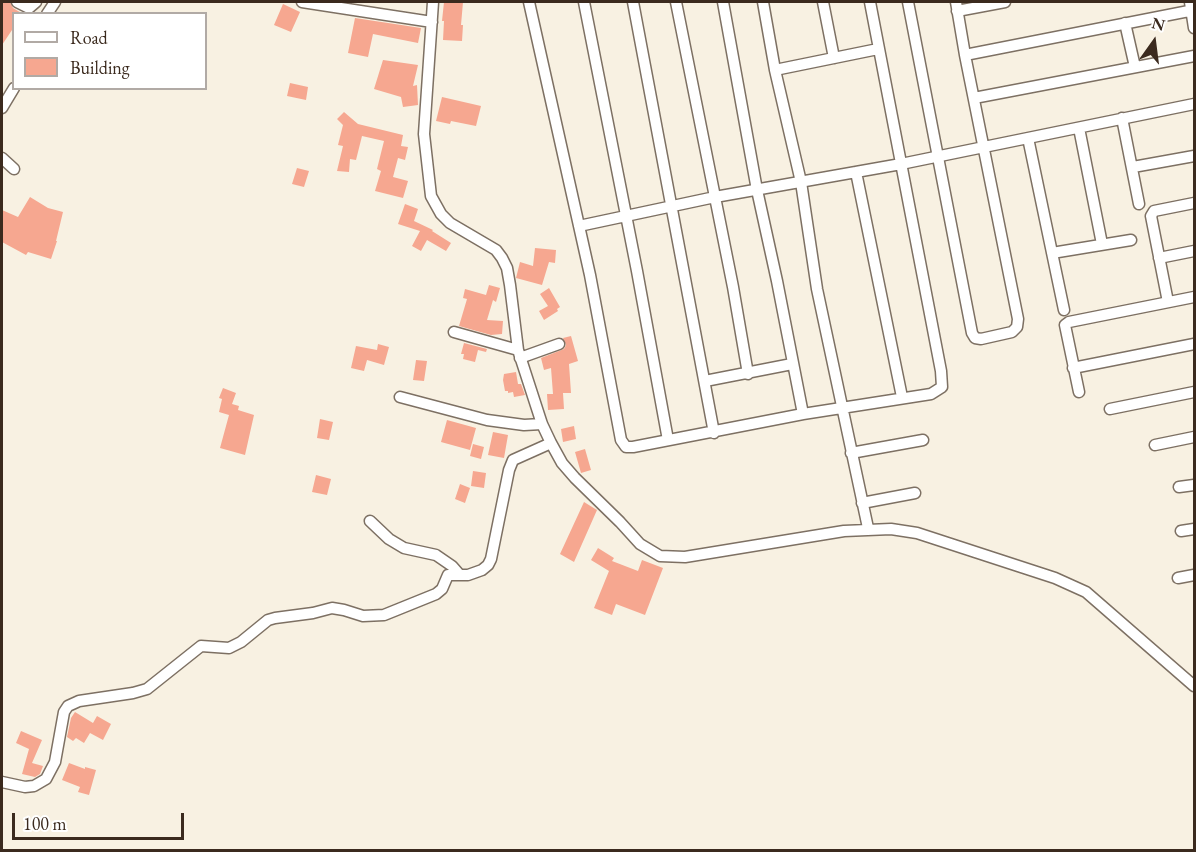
<!DOCTYPE html>
<style>
body{margin:0}
#map{position:relative;width:1196px;height:852px;overflow:hidden;background:#f8f1e2;font-family:"EB Garamond",serif}
canvas{display:block}
.frame{position:absolute;inset:0;border:3px solid #3b2a1e;pointer-events:none}
.legend{position:absolute;left:12px;top:12px;width:195px;height:78px;box-sizing:border-box;background:#fff;border:2px solid #b1aaa5;margin:0;padding:8px 10px;list-style:none;font-size:18px;color:#3b2a1e}
.legend li{display:flex;align-items:center;gap:12px;height:30px}
.legend b{width:30px;border:2px solid #b1aaa5}
.north{position:absolute;left:1124px;top:12px;width:60px;height:60px;-webkit-text-stroke:4px #fff;paint-order:stroke;rotate:14deg;font-size:16px;font-weight:700;line-height:24px;text-align:center;color:#3b2a1e}
.north::after{content:'';display:block;margin:auto;width:21px;height:27px;background:#3b2a1e;clip-path:polygon(50% 0,100% 100%,50% 72%,0 100%)}
.scale{position:absolute;left:12px;top:813px;width:172px;height:27px;box-sizing:border-box;border:3px solid #3b2a1e;border-top:0;padding-left:8px;font-size:18px;line-height:21px;white-space:nowrap;color:#3b2a1e;-webkit-text-stroke:4px #fff;paint-order:stroke}
</style>
<div id="map">
<canvas width="1196" height="852"></canvas>
<div class="frame"></div>
<ul class="legend">
<li><b style="height:8px;background:#fff"></b>Road</li>
<li><b style="height:16px;background:#f6a790"></b>Building</li>
</ul>
<div class="north">N</div>
<div class="scale">100 m</div>
</div>
<script>
const ctx = document.querySelector('canvas').getContext('2d');
ctx.lineJoin = 'round';
function fillPath(path, color) { ctx.fillStyle = color; ctx.fill(path, 'evenodd'); }
const shape = rows => new Path2D(rows.map(r => 'M' + r).join(''));
function strokePath(path, color, width, dash) { ctx.strokeStyle = color; ctx.lineWidth = width; ctx.lineCap = dash ? 'butt' : 'round'; ctx.setLineDash(dash || []); ctx.stroke(path); }
const building = shape([
 [2,2,10,2,13,8,23,14,14,14,14,27,2,45],
 [444,2,463,2,461,25,463,25,462,41,443,40,444,21,442,21],
 [283,4,300,12,291,32,274,25],
 [355,18,421,28,418,43,373,34,368,57,348,53],
 [383,60,418,65,413,86,417,85,418,105,403,107,401,97,374,89],
 [290,83,308,87,306,100,287,96],
 [442,97,481,106,476,126,451,121,450,124,436,121],
 [344,112,358,124,403,135,401,146,408,147,405,160,398,158,393,177,408,181,403,198,375,191,381,171,377,169,384,141,362,136,356,160,350,159,349,172,337,171,343,146,338,145,343,125,337,119],
 [297,168,309,171,304,187,292,184],
 [30,197,48,208,63,212,56,241,57,241,51,259,28,252,26,255,2,242,2,210,18,217],
 [405,204,418,209,414,221,433,230,432,231,451,243,446,251,427,240,421,251,412,246,420,231,398,224],
 [535,248,556,250,555,263,549,262,542,285,516,278,520,262,533,266],
 [489,285,500,288,496,302,493,300,487,320,503,321,502,334,491,335,459,326,467,299,463,298,465,289,486,295],
 [549,288,560,307,557,309,558,311,544,320,539,311,548,306,540,294],
 [571,336,578,361,569,364,571,393,563,393,564,409,548,410,547,394,553,394,551,368,544,370,541,358,564,349,566,345,563,338],
 [464,343,487,349,486,352,478,350,475,362,463,359,464,354,461,354],
 [378,344,389,347,384,365,367,360,364,371,351,368,356,346,377,350],
 [416,360,427,361,424,381,413,380],
 [516,372,518,384,521,384,525,395,514,397,513,392,508,393,508,391,505,391,503,380,504,374],
 [223,388,236,393,232,404,239,406,238,410,254,415,245,455,220,448,229,415,219,412,222,399,219,398],
 [320,419,333,422,329,440,317,438],
 [447,420,476,428,470,450,441,442],
 [574,426,576,439,563,442,561,429],
 [493,432,508,435,504,458,488,455],
 [473,444,484,447,481,459,470,456],
 [585,449,591,470,581,473,575,452],
 [473,471,486,473,484,488,471,486],
 [316,475,331,479,327,495,312,492],
 [460,484,470,488,465,503,455,499],
 [584,502,597,510,574,562,560,554],
 [598,548,614,558,612,561,638,571,642,560,663,568,645,615,616,604,612,615,594,608,609,571,591,560],
 [75,712,93,723,97,716,111,724,103,740,90,733,84,743,76,738,73,741,67,737,71,718],
 [21,731,42,740,32,763,43,766,40,774,35,777,22,774,29,749,16,743],
 [69,763,85,769,85,767,96,770,89,795,78,792,80,787,62,780]
]);
const minor = shape([
 [17,2,29,8,36,2],
 [302,2,432,22],
 [433,2,424,134,431,196,441,214,450,223,496,250,502,258,507,268,510,285,518,350,542,424,551,443,562,463,575,478,620,522,640,544,660,556,685,557,844,531,891,529,917,533,1055,578,1086,592,1194,686],
 [529,2,590,275,621,440,626,447,633,447,803,414,931,394,942,387,941,371,870,2],
 [584,2,637,271,668,440],
 [633,2,714,433],
 [676,2,733,287,748,374],
 [723,2,757,190,777,281,803,414],
 [763,2,775,70,801,182,817,289,868,528],
 [823,2,834,58],
 [908,2,972,333,975,338,981,339,1012,332,1017,327,1018,319,965,55,956,2],
 [1190,2,1194,28],
 [957,11,1005,2],
 [47,14,55,2],
 [1125,23,1135,67],
 [965,55,1194,10],
 [775,70,878,49],
 [974,98,1194,56],
 [2,108,14,88],
 [1122,118,1139,204],
 [1079,128,1102,244],
 [1028,138,1064,310],
 [2,158,14,169],
 [1133,167,1194,156],
 [856,172,902,397],
 [579,226,715,197,901,164,1194,104],
 [1052,253,1131,240],
 [1159,258,1194,251],
 [1168,302,1151,216,1154,211,1194,203],
 [454,332,518,350],
 [520,358,559,344],
 [1073,368,1194,344],
 [705,381,792,364],
 [1079,392,1065,325,1069,322,1194,297],
 [400,397,487,420,524,425,542,424],
 [1110,409,1194,392],
 [1155,445,1194,437],
 [851,453,923,440],
 [1179,487,1194,485],
 [862,503,915,493],
 [370,521,389,539,404,548,436,555,452,566,459,574],
 [1181,531,1194,529],
 [1178,578,1194,575],
 [2,782,25,787,34,786,46,779,55,762,64,712,68,706,79,701,133,693,147,689,201,646,229,648,241,642,268,620,275,618,313,613,332,608,344,610,363,616,384,615,436,594,442,589,448,575,468,575,482,570,488,565,491,559,509,470,513,460,551,443]
]);
fillPath(building, '#f6a790');
strokePath(minor, '#7d7063', 13);
strokePath(minor, '#fff', 10);
</script>
